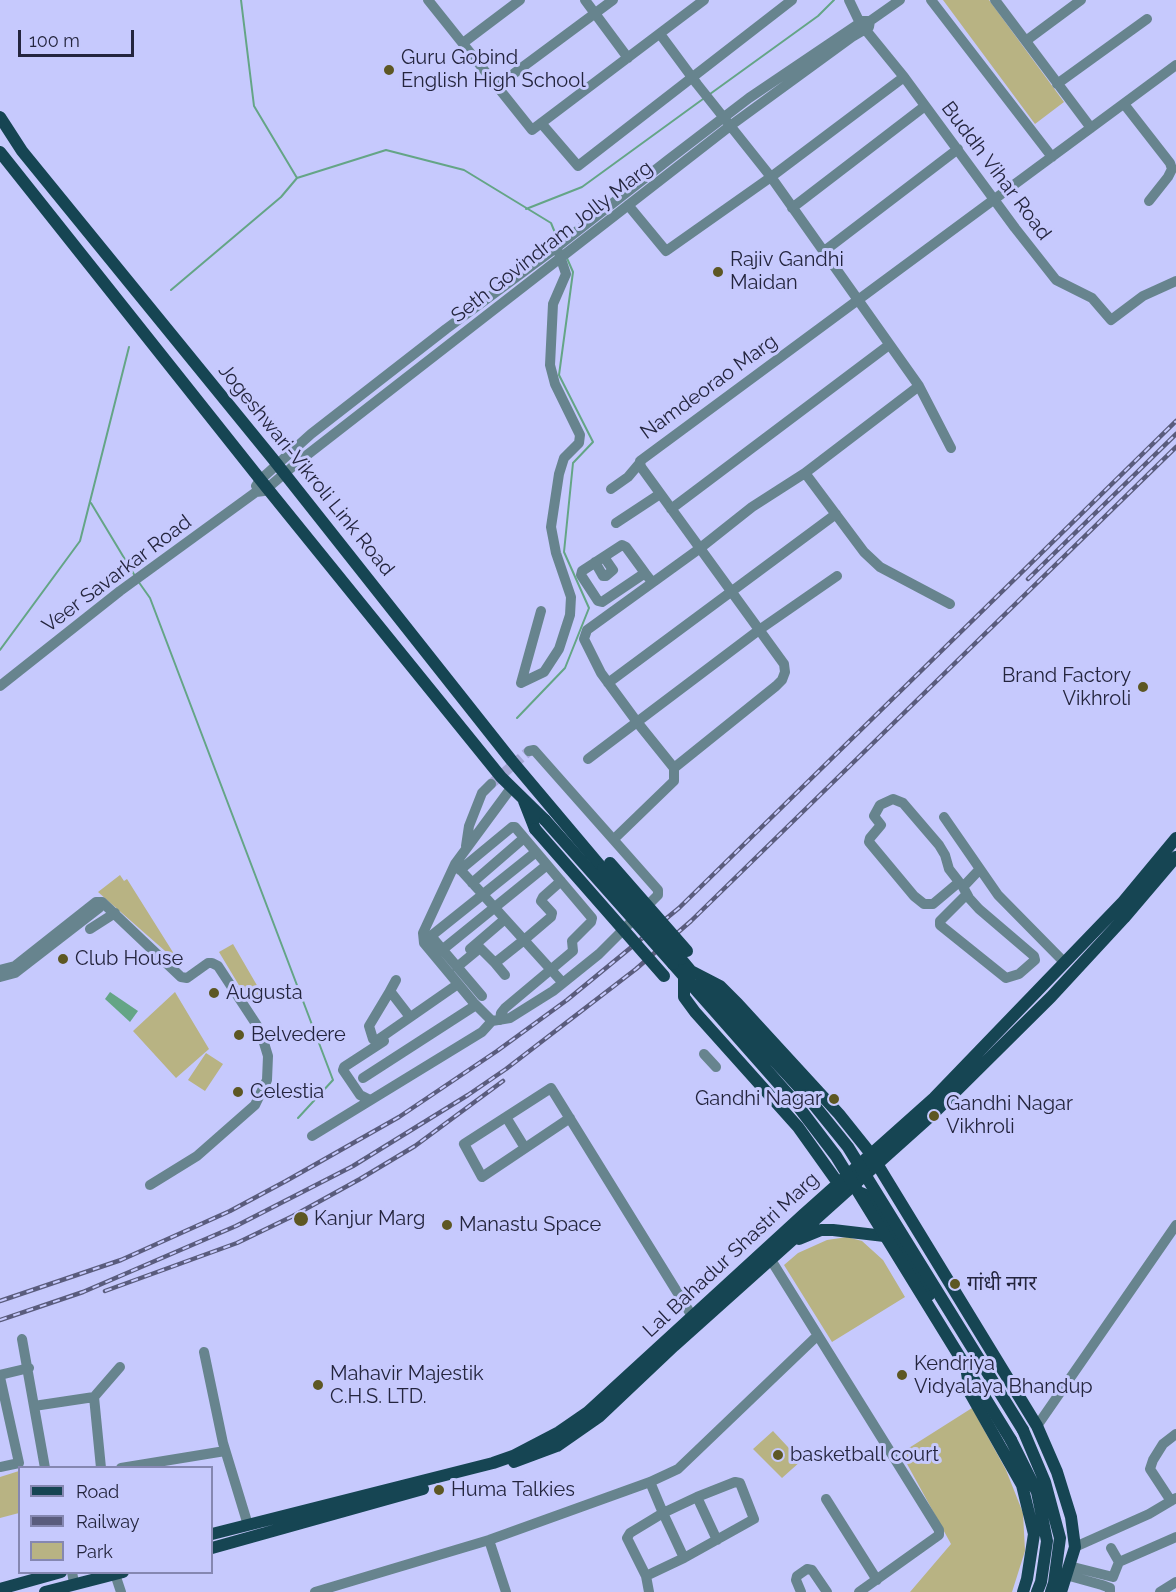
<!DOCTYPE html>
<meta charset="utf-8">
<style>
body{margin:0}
#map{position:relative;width:1176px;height:1592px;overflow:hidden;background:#c6c9fd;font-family:Raleway,sans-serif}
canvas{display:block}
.legend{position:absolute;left:18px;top:1466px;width:195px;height:108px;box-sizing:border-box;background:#c6c9fd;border:2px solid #8587b1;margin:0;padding:8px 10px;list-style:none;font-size:18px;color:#24253e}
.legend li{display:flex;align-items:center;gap:12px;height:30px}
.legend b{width:30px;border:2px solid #8587b1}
.scale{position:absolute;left:18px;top:30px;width:116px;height:27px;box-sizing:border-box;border:3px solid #24253e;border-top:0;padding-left:8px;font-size:18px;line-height:21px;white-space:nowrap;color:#24253e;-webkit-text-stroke:4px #c6c9fd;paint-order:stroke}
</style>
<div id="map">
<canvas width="1176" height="1592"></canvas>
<ul class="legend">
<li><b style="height:8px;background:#164553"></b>Road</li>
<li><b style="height:8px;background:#5a5c7d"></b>Railway</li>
<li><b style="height:16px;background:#b8b383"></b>Park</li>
</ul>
<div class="scale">100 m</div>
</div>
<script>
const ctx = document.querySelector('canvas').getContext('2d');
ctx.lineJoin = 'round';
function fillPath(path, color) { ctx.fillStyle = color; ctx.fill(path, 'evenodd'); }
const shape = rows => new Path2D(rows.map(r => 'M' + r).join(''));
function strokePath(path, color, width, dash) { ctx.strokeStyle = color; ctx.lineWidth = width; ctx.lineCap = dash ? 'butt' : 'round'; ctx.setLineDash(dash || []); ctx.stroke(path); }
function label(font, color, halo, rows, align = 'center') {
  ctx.font = font + ' Raleway,"Noto Sans Devanagari",sans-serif'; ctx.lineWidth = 6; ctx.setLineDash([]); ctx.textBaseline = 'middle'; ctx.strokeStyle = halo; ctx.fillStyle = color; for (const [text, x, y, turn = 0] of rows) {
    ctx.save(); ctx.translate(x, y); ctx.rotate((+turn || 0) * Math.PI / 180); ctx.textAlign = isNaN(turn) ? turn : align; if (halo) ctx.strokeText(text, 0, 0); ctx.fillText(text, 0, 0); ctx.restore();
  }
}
const green = shape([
 [943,0,989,0,1064,102,1035,124],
 [120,875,124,881,127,879,181,965,98,892],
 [233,944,262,994,249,1002,219,952],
 [175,992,209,1049,176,1078,133,1031],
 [206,1053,223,1064,205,1091,188,1080],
 [847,1237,862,1241,883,1260,905,1297,832,1342,784,1265,798,1253,827,1240],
 [972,1408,1006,1470,1023,1513,1025,1551,1012,1592,910,1592,951,1544,901,1453],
 [773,1431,801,1461,782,1478,753,1449],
 [19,1471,19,1513,0,1518,0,1477]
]);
const water = shape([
 [110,992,138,1011,130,1022,105,999]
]);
const stream = shape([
 [710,94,818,16,834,0],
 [297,178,386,150,464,170,551,223,558,240],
 [526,209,582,187,703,99],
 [171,290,281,197,297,178,254,106,241,0],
 [91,503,135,576],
 [138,581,150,598,333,1080,298,1118],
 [0,650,80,541,129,347],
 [517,718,565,668,589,608,564,552,573,463,593,442,559,375,573,272,566,256]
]);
const minorTunnel = shape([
 [491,784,529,751]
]);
const minor = shape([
 [428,0,532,130,704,0],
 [585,0,628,58],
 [849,0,860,23,904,77,1015,228,1056,280,1092,298,1111,320,1143,296,1176,281],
 [931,0,1052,157],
 [995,0,1091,128],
 [660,34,697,84,771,177,919,386,951,448],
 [1027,40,1081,0],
 [463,43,520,0],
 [1057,84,1147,19],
 [497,86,613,0],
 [1124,104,1170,163,1172,169,1168,177,1149,201],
 [541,123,578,166,792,0],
 [628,205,666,251,771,177,904,77],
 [792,208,925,106],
 [823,252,958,149],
 [805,473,864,552,880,567,950,604],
 [256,486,260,480,311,434,446,329,553,250,668,160,749,98,863,21,870,21],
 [611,489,628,477,639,464],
 [671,509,889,345],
 [616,523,660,494],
 [595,562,603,576,606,576,613,570,604,557],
 [645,573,602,602,598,601,581,575,582,571,622,545,626,547,645,573,652,582],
 [541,611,521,683,544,672,559,649,570,615,571,597,556,553,551,527,559,474,564,458,579,443,580,435,555,384,550,365,553,304,566,274,559,253],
 [608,683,836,514],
 [0,686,120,591,256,492,264,491,298,462,730,126,852,37,869,27,870,21,900,0],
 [588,759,759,630,837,576],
 [674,768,637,722,601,673,584,639,587,630,699,549,752,507,805,473,919,386],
 [944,817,998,895,1065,963],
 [614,839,674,781,674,768,776,686,782,680,785,672,784,664,641,467,640,461,1176,65],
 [466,846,469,826,482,793,491,784],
 [457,866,563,983],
 [460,870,512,827,515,827,592,918,591,922,572,941,573,951,505,1008,501,1013,500,1020],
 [472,883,524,838],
 [958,883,933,904,924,904,914,896,869,842,870,838,881,825,874,816,880,805,893,799,903,803,939,845,945,855,949,869,963,887,979,870],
 [963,887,969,898,979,909,1034,956,1035,960,1019,974,1006,978,940,925,940,921,967,894],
 [102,902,181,977,187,978,208,963,212,963,218,966,260,1030,268,1056,267,1080,255,1105,197,1156,150,1185],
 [90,929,115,913],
 [470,949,505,919],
 [442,950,547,865],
 [495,963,505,975],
 [457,967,480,948,495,963,524,940,551,917,552,913,541,901,543,897,561,881],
 [0,970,15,966,96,902,102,902,99,908,15,973,0,977],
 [390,991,396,980],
 [482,996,431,936,536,852],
 [410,1017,390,991,369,1026,373,1039,376,1041,458,984],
 [492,1021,474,1003,424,943,423,933,455,864,511,788],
 [704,1054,716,1067],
 [363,1078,476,1005],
 [370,1100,360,1095,343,1070,344,1067,384,1041],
 [506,1117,525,1148],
 [570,1118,482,1177,464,1144,551,1088,692,1316],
 [312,1136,482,1032,492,1021,510,1018,553,991,599,954,658,895,658,890,534,750,529,751],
 [771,1260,939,1530,939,1535,859,1592],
 [22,1339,45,1468],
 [204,1352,223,1443,248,1525],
 [0,1375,29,1368],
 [0,1377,19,1463,0,1467],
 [34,1406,94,1397],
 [1037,1426,1176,1225],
 [101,1468,94,1397,120,1367],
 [121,1468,225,1451],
 [650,1482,663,1513,684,1558,646,1576,627,1538,630,1533,663,1513,697,1497,735,1482,740,1483,754,1519,684,1558],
 [697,1497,717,1540],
 [826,1499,877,1580],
 [1171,1501,1150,1469,1153,1460,1163,1444,1176,1434],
 [489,1540,506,1592],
 [1075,1547,1149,1514,1176,1498],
 [1111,1548,1119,1562],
 [1069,1566,1113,1577,1119,1562,1176,1537],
 [72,1572,74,1583],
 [115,1574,121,1592],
 [1066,1575,1102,1585,1110,1588,1110,1592],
 [646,1576,649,1592],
 [315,1592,489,1540,650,1482,678,1469,817,1336],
 [801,1592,796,1580,797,1576,807,1569,812,1570,827,1592],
 [1160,1592,1176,1582]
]);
const major = shape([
 [0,117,22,151,273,459,512,761,603,869],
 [0,152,267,488,501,777,545,820],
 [524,801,535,829],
 [681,959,691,971,720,986,738,1004,839,1114,871,1154,1037,1426,1057,1472,1071,1517,1075,1547,1061,1592],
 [673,964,794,1101],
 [684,978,684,997,695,1012,798,1127,838,1183,845,1186],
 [701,981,806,1095],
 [861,1193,868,1196,929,1295],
 [799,1239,821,1230,833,1230,893,1237],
 [966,1366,970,1393,1022,1485,1034,1534,1027,1579,1023,1592],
 [1023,1430,1045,1482,1060,1538,1054,1583,1051,1592],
 [1011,1440,1037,1492,1047,1541,1041,1582,1037,1592],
 [514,1462,557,1446,600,1416,674,1346,933,1114,1051,997,1124,918,1176,857],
 [212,1534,493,1463,513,1456,559,1432,588,1412,803,1215,934,1098,1122,903,1176,838],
 [212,1548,423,1489],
 [0,1589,61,1572],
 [45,1592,123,1572]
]);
const rail = shape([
 [1028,579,1176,434],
 [105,1291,237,1243,293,1216,360,1179,415,1146,503,1081],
 [0,1301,121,1260,230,1211,286,1181,399,1117,497,1051,567,1000,679,908,1176,421],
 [0,1320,83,1292,236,1226,353,1166,468,1095,506,1069,636,969,691,921,1176,447]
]);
const majorBridge = shape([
 [545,820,673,964],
 [535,829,664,976],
 [610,863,687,951],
 [603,869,681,959],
 [806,1095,848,1147,1023,1430],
 [794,1101,836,1156,1011,1440]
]);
const markers = [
 [389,70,6,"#5d5723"],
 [718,272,6,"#5d5723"],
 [1143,687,6,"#5d5723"],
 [63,959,6,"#5d5723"],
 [214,993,6,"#5d5723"],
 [239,1035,6,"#5d5723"],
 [238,1092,6,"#5d5723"],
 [834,1099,6,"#5d5723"],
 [934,1116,6,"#5d5723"],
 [301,1219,8,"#5d5723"],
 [447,1225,6,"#5d5723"],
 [955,1284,6,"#5d5723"],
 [902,1375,6,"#5d5723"],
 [318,1385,6,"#5d5723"],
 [778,1455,6,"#5d5723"],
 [439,1490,6,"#5d5723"]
];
const poiNames = [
 ["Guru Gobind",401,58],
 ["English High School",401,81],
 ["Rajiv Gandhi",730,260],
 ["Maidan",730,283],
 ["Brand Factory",1131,676,"right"],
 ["Vikhroli",1131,699,"right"],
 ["Club House",75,959],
 ["Augusta",226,993],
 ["Belvedere",251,1035],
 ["Celestia",250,1092],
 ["Gandhi Nagar",822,1099,"right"],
 ["Gandhi Nagar",946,1104],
 ["Vikhroli",946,1127],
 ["Kanjur Marg",314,1219],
 ["Manastu Space",459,1225],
 ["गांधी नगर",967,1284],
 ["Kendriya",914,1364],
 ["Vidyalaya Bhandup",914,1387],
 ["Mahavir Majestik",330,1374],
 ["C.H.S. LTD.",330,1397],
 ["basketball court",790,1455],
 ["Huma Talkies",451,1490]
];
const streetNames = [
 ["Buddh Vihar Road",996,171,53],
 ["Seth Govindram Jolly Marg",552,242,-38],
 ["Namdeorao Marg",709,387,-36],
 ["Jogeshwari-Vikroli Link Road",306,470,51],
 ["Veer Savarkar Road",117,574,-37],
 ["Lal Bahadur Shastri Marg",731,1255,-43]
];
fillPath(green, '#b8b383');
fillPath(water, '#64a586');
strokePath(stream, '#64a586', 2);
strokePath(minorTunnel, '#a6a8d7', 10, [10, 5]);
strokePath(minor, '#67848e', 10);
strokePath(major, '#164553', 12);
strokePath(rail, '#5a5c7d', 4.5);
strokePath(rail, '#c6c9fd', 2, [7]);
strokePath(majorBridge, '#164553', 12);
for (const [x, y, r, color] of markers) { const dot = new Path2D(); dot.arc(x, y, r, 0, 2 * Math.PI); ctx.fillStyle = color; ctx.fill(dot); strokePath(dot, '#c6c9fd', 2); }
label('20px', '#24253e', '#c6c9fd', poiNames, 'left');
label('20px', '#24253e', '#c6c9fd', streetNames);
</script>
